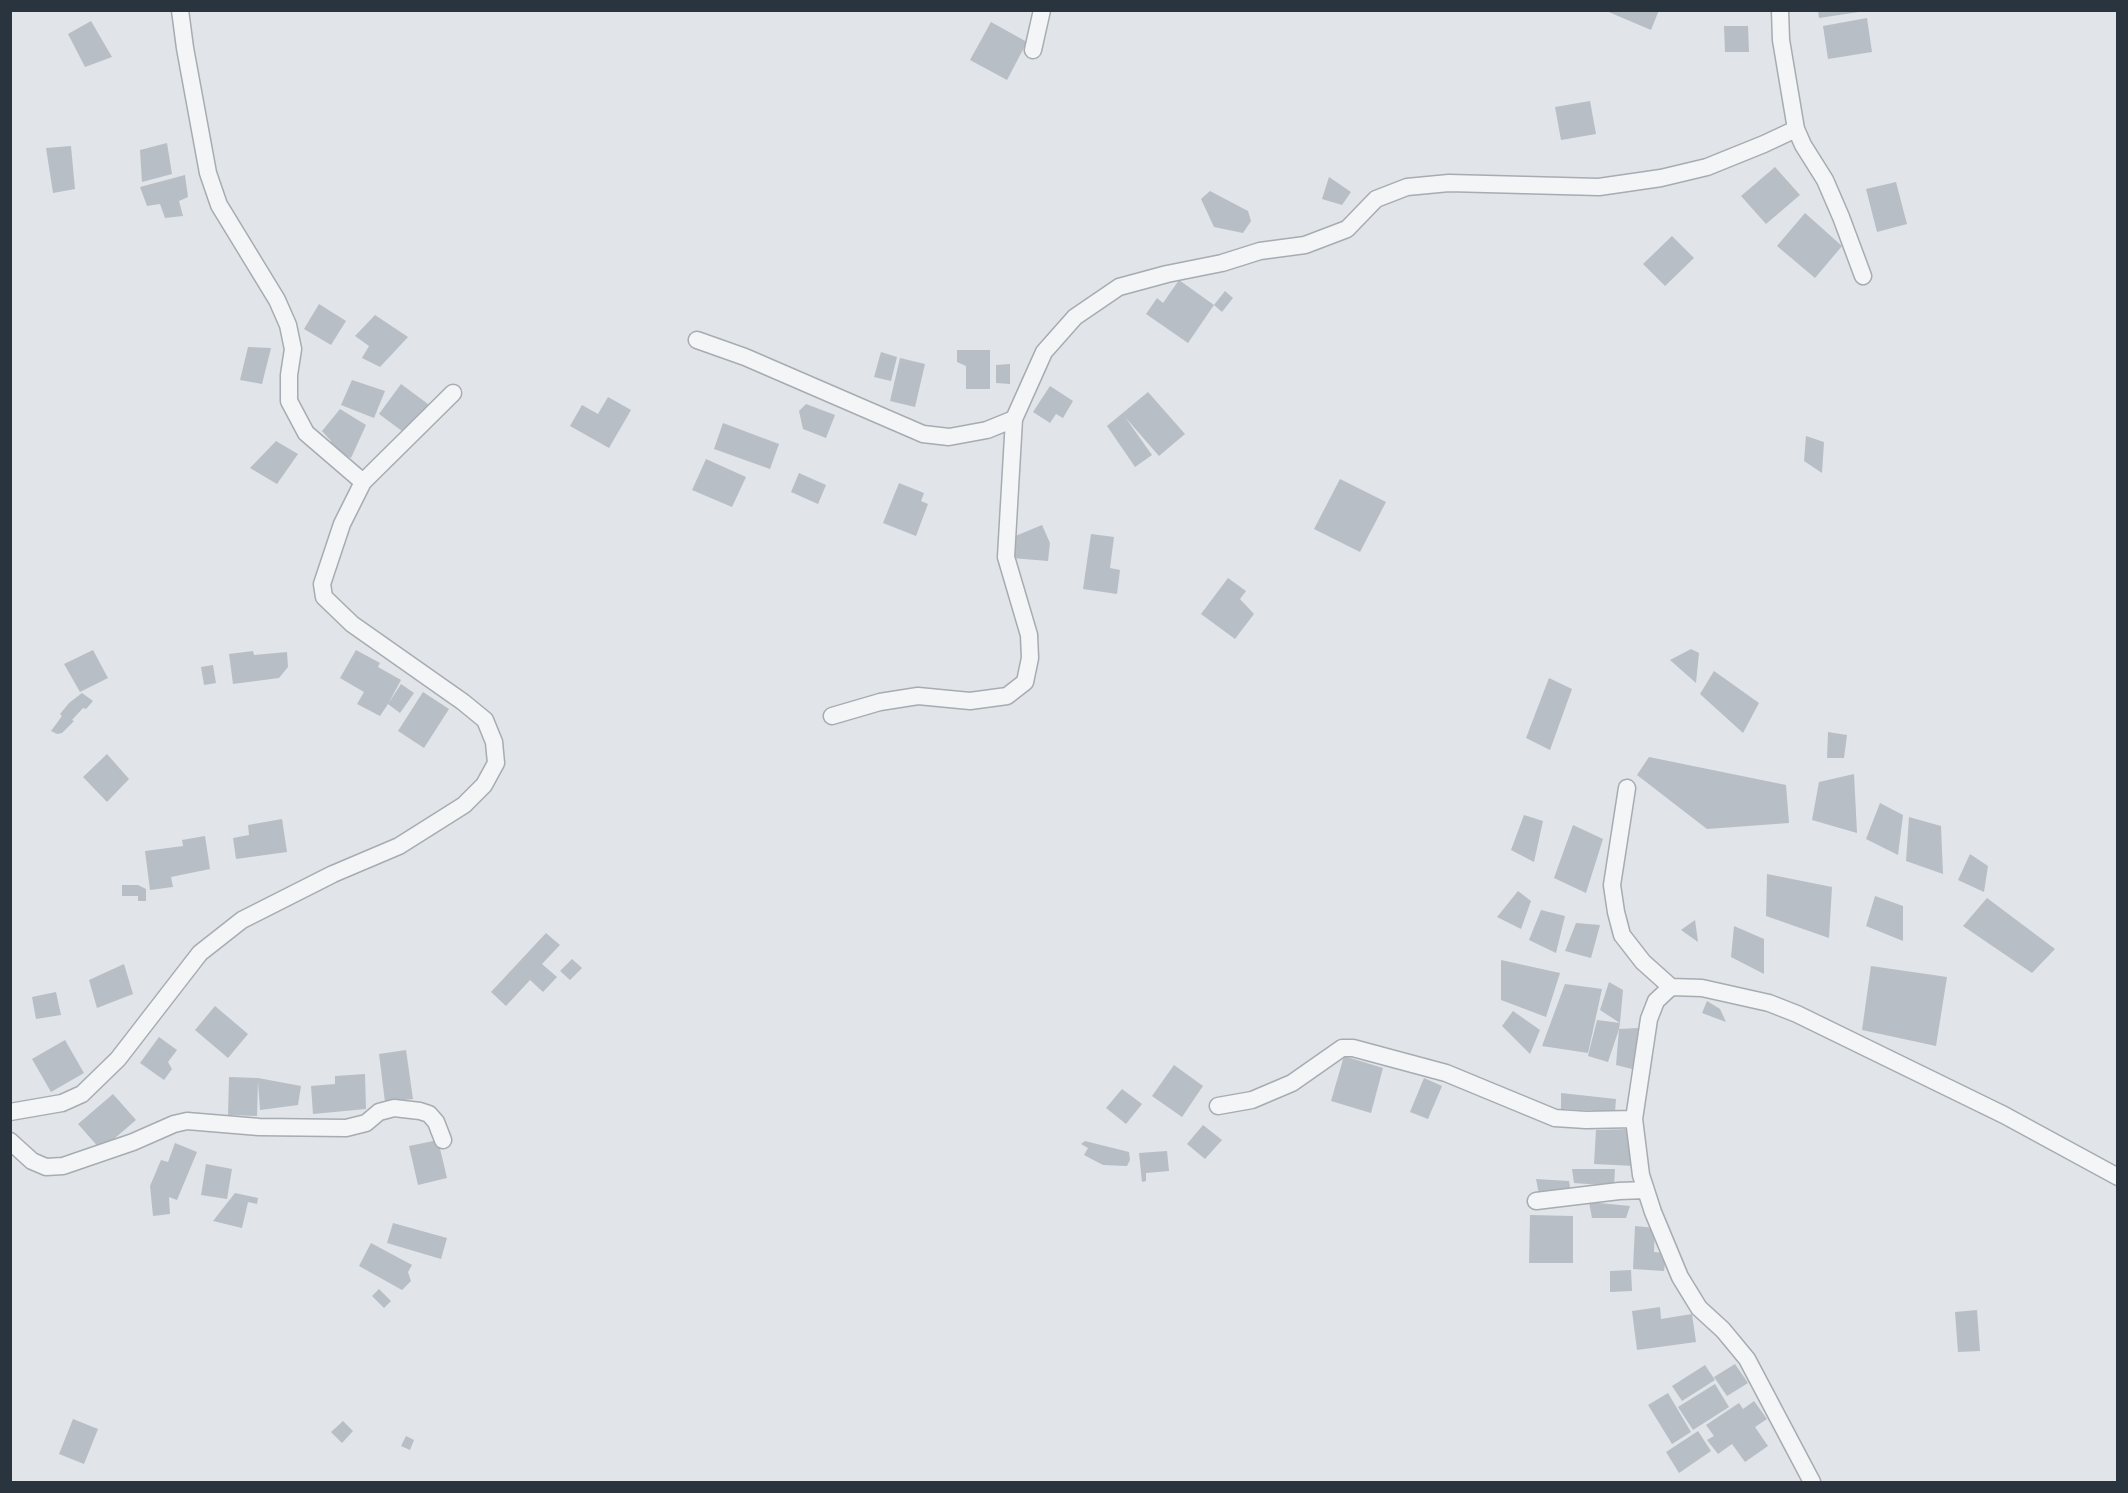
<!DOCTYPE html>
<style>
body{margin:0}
#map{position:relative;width:2128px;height:1493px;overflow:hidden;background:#e1e4e8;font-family:"Nunito Sans",sans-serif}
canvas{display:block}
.frame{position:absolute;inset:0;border:12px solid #2a343f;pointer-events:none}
</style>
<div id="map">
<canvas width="2128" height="1493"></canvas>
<div class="frame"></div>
</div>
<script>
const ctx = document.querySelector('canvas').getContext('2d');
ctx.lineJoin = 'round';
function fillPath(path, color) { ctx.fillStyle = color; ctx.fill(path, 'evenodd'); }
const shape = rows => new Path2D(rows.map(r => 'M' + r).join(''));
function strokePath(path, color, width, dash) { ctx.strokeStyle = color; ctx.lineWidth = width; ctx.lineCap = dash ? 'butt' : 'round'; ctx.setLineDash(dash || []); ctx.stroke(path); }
const building = shape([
 [1604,10,1659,10,1651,30],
 [1818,10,1859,10,1859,12,1819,18],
 [1867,18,1872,52,1828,59,1823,26],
 [91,21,112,57,85,67,68,34],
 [991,22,1027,42,1007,80,970,60],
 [1724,26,1748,26,1749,52,1725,52],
 [1590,101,1596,134,1561,140,1555,107],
 [167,143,172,174,142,182,140,150],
 [71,146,75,189,53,193,46,148],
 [1775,167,1800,195,1766,224,1741,196],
 [185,175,188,197,179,201,183,216,165,218,160,204,147,206,140,187],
 [1329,177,1351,192,1342,205,1322,199],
 [1896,182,1907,224,1877,232,1866,189],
 [1210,191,1248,211,1251,221,1243,233,1214,227,1201,199],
 [1805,213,1842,246,1815,278,1777,246],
 [1672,236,1694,258,1665,286,1643,264],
 [1179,280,1214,305,1188,343,1146,314,1157,298,1163,303],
 [1225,291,1233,298,1222,312,1214,305],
 [319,304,346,321,331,345,304,329],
 [375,315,408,337,380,367,362,358,369,346,355,336],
 [248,347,271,348,262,384,240,380],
 [957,350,990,350,990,389,966,389,966,366,957,362],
 [881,352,897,357,891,381,874,377],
 [900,358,925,364,915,407,890,401],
 [1010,364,1010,384,996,383,996,365],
 [352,380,385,391,374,418,341,405],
 [401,384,432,407,410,437,379,414],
 [1050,386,1073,401,1063,418,1056,414,1050,423,1033,412],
 [1148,392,1185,434,1159,456,1125,417,1152,455,1135,467,1107,426],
 [608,397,631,410,609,448,570,426,582,405,598,414],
 [806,404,835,415,826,438,803,429,799,411],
 [340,409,366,425,351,458,330,448,331,441,322,431],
 [723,423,779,444,770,469,714,449],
 [1806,436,1824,442,1822,473,1804,461],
 [276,441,298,454,277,484,250,468],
 [706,459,746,477,732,507,692,490],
 [799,473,826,485,818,504,791,492],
 [1340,479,1386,502,1360,552,1314,529],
 [899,483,924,493,921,501,928,504,916,536,883,523],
 [1042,525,1050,543,1048,561,1012,558,1013,537],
 [1091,534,1114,537,1110,568,1120,570,1117,594,1083,589],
 [1228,578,1246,591,1240,599,1254,614,1235,639,1201,614],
 [1691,649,1699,653,1696,683,1670,660],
 [93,650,108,678,80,692,64,664],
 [356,650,380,663,378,667,401,680,388,704,401,684,414,693,400,713,388,704,380,716,357,704,364,692,340,678],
 [253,651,254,655,287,652,288,667,279,678,233,684,229,654],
 [213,665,216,683,204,685,201,667],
 [1714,671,1759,703,1743,733,1700,694],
 [1549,678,1572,689,1550,750,1526,738],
 [423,692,449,709,424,748,398,731],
 [82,693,93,701,86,709,83,708,72,720,74,721,62,733,57,734,51,731,62,716,60,714,69,703],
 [1828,732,1847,735,1844,758,1827,758],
 [107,754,129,779,107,802,83,777],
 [1649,757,1786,785,1789,823,1707,829,1637,775],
 [1854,774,1857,833,1812,820,1819,782],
 [1880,803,1903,815,1898,855,1866,839],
 [1524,815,1543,821,1534,862,1511,850],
 [1909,817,1941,826,1943,874,1906,861],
 [282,819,287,852,236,859,233,838,249,835,248,825],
 [1573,825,1603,839,1586,893,1554,878],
 [205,836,210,869,171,877,173,887,150,890,145,851,183,846,182,840],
 [1970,854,1988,866,1984,892,1958,880],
 [1767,874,1832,887,1829,938,1766,916],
 [122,885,138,885,146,889,146,901,138,901,138,896,122,896],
 [1518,891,1531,901,1521,929,1497,917],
 [1875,896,1903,906,1903,941,1866,926],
 [1987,898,2055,949,2032,973,1963,926],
 [1541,910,1565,916,1556,953,1529,940],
 [1695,920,1698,942,1681,930],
 [1576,923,1600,925,1591,958,1565,951],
 [1734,926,1764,939,1764,974,1731,957],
 [546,933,560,945,542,964,557,977,543,992,530,980,506,1006,491,992],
 [572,959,582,968,570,980,560,971],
 [1501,960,1560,973,1546,1017,1501,1000],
 [124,964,133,994,97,1008,89,980],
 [1871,966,1947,977,1936,1046,1862,1030],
 [1609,982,1623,990,1620,1023,1619,1029,1638,1028,1636,1070,1616,1065,1619,1029,1608,1062,1588,1056,1597,1020,1620,1023,1600,1010],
 [1565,984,1602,989,1588,1053,1542,1046],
 [56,992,61,1015,36,1019,32,997],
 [1707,1001,1720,1009,1726,1022,1702,1013],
 [215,1006,248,1034,228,1058,195,1030],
 [1513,1011,1540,1030,1530,1054,1502,1026],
 [159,1037,177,1050,168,1062,172,1069,164,1080,140,1063],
 [65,1040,84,1073,51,1092,32,1059],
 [406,1050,413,1099,385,1102,379,1054],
 [1344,1056,1383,1068,1371,1113,1331,1101],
 [1174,1065,1203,1086,1182,1117,1152,1096],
 [365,1074,366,1109,313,1114,311,1086,335,1084,335,1076],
 [229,1077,258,1078,301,1086,298,1105,260,1110,258,1081,257,1116,228,1115],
 [1424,1078,1442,1086,1428,1119,1410,1112],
 [1122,1089,1142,1104,1126,1124,1106,1108],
 [1561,1093,1616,1099,1615,1112,1561,1109],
 [113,1094,136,1120,101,1150,78,1124],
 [1203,1125,1222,1140,1205,1159,1187,1144],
 [1631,1129,1635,1166,1594,1164,1596,1130],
 [438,1140,447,1178,418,1185,409,1146],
 [1085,1141,1129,1152,1130,1160,1127,1166,1103,1165,1084,1155,1088,1148,1081,1144],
 [175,1143,197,1152,177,1200,169,1197,170,1214,153,1216,150,1186,161,1160,168,1162],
 [1167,1151,1169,1171,1146,1173,1146,1181,1142,1182,1139,1153],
 [206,1164,232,1169,227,1199,201,1195],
 [1572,1169,1615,1169,1614,1186,1574,1183],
 [1536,1179,1569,1181,1571,1194,1539,1194],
 [235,1193,258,1198,257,1204,248,1202,242,1228,213,1221],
 [1589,1202,1630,1206,1626,1218,1592,1218],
 [1530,1215,1573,1216,1573,1263,1529,1263],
 [393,1223,447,1238,441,1259,387,1243],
 [1635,1226,1655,1228,1654,1252,1666,1253,1664,1271,1633,1269],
 [371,1243,412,1265,408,1272,411,1281,402,1290,359,1266],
 [1631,1270,1632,1291,1610,1292,1610,1271],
 [379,1289,391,1301,384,1308,372,1296],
 [1660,1307,1661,1319,1692,1314,1696,1342,1637,1350,1632,1311],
 [1977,1310,1980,1351,1958,1352,1955,1312],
 [1735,1364,1748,1383,1727,1396,1714,1377],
 [1705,1365,1715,1380,1682,1401,1672,1386],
 [1715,1384,1729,1407,1693,1430,1678,1407],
 [1668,1393,1691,1432,1672,1444,1648,1405],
 [1754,1401,1767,1419,1755,1427,1768,1446,1745,1462,1732,1444,1718,1454,1707,1440,1714,1436,1706,1425,1739,1403,1743,1409],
 [73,1419,98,1429,84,1464,59,1454],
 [343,1421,353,1431,342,1443,331,1432],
 [1698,1431,1711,1451,1679,1473,1666,1452],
 [406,1436,414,1440,410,1450,401,1446]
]);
const minor = shape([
 [1780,10,1781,40,1796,129,1803,145,1825,180,1841,217,1863,276],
 [1033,50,1042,10],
 [697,340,745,357,923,434,949,437,987,430,1014,419],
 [363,482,453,393],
 [832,716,880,702,918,696,970,701,1007,696,1025,682,1030,658,1029,635,1006,557,1014,419,1044,352,1075,317,1119,287,1167,274,1222,263,1260,251,1305,245,1347,229,1376,199,1407,187,1449,183,1599,187,1661,178,1707,167,1764,144,1796,129],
 [1627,788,1612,885,1616,912,1622,935,1643,962,1671,987],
 [1218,1106,1252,1100,1292,1083,1342,1048,1353,1048,1446,1073,1555,1118,1586,1120,1634,1119],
 [10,1112,62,1103,82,1094,118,1059,200,953,242,920,333,874,399,846,464,805,484,785,496,763,494,742,485,720,463,702,352,624,324,597,322,584,342,524,363,482,306,433,289,401,289,375,293,349,288,325,277,300,219,205,208,173,185,48,180,10],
 [10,1141,32,1161,46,1167,63,1166,133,1142,174,1124,187,1121,259,1127,346,1128,366,1123,379,1112,394,1108,420,1111,429,1114,436,1122,443,1140],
 [1536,1201,1619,1191,1646,1190],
 [1812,1482,1747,1359,1723,1330,1699,1308,1680,1277,1653,1212,1641,1175,1634,1119,1649,1019,1656,1001,1671,987,1702,988,1769,1003,1797,1014,2004,1115,2118,1177]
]);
fillPath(building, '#b8bec5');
strokePath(minor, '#a6acb2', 19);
strokePath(minor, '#f3f5f7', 16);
</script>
